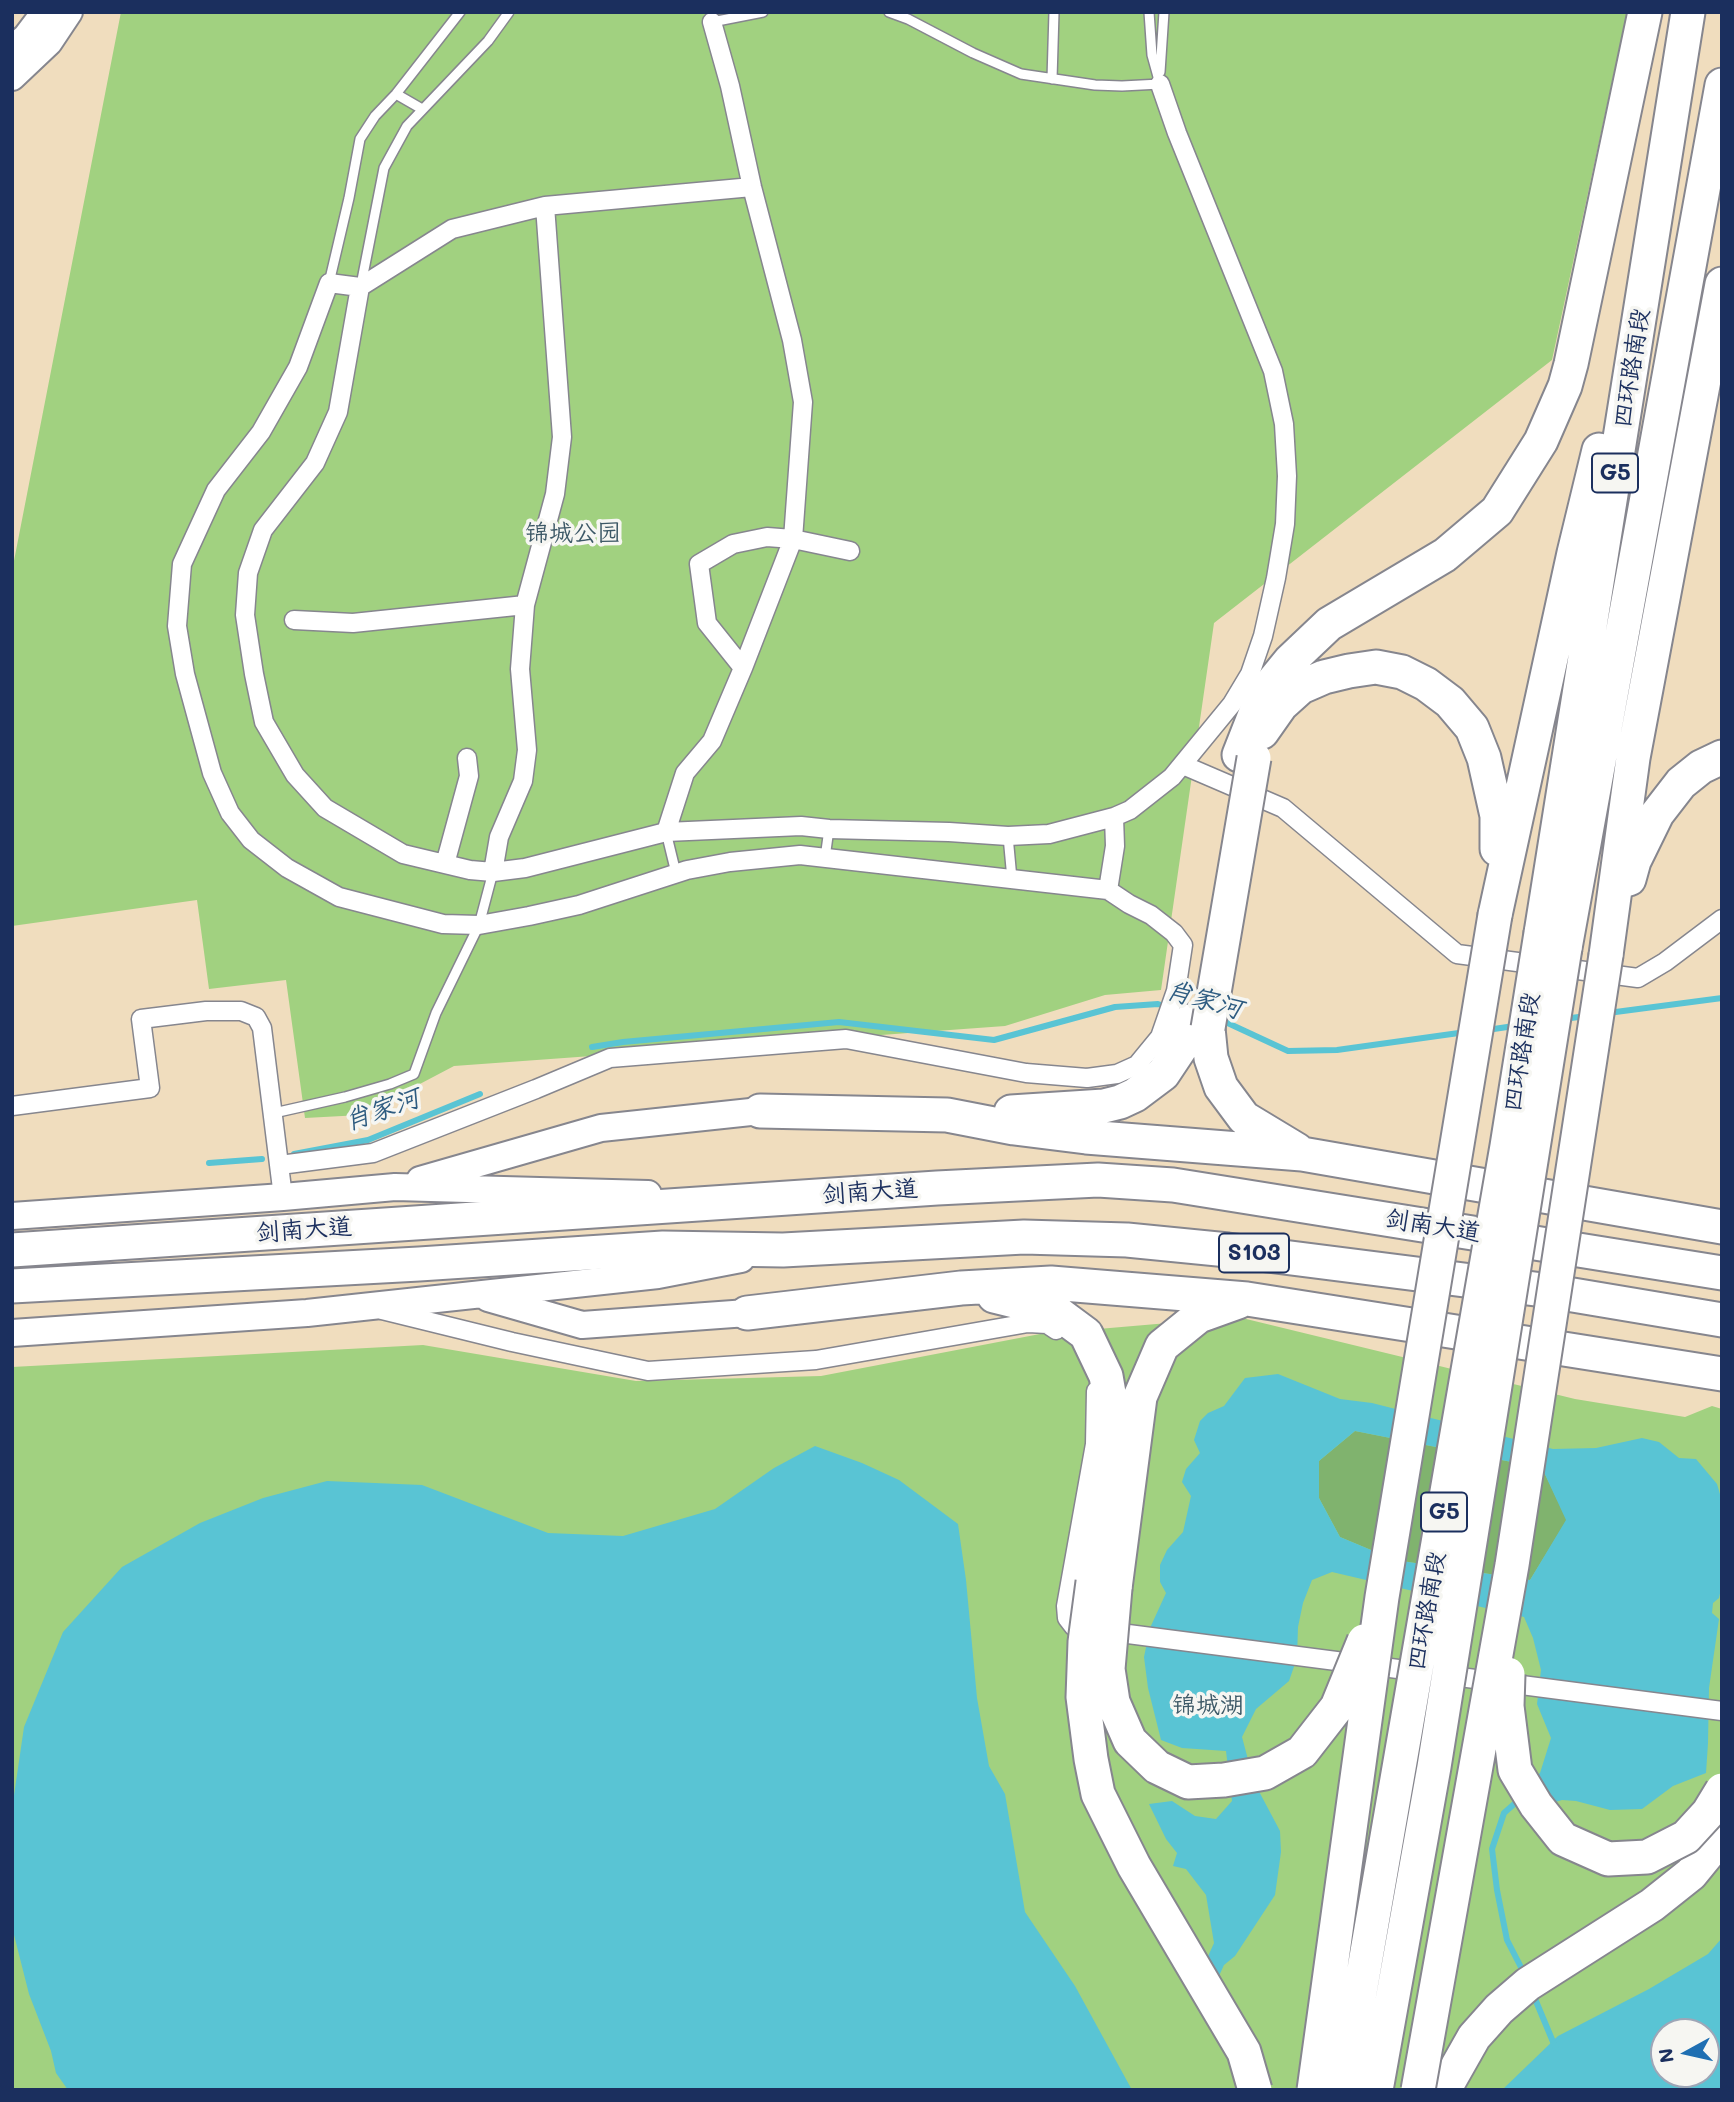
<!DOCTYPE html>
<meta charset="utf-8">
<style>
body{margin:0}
#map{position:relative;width:1734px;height:2102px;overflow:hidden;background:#f0ddbe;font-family:Mali,sans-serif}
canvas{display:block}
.frame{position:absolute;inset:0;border:14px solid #1b2f5e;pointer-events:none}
.north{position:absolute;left:1650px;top:2018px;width:70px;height:70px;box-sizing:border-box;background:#f6f6f2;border:2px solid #9ea6b7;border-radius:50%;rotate:262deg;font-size:19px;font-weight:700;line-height:28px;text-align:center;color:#1b2f5e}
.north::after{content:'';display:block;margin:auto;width:24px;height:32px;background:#1f6fb2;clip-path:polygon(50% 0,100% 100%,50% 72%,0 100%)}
</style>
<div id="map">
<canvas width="1734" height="2102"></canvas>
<div class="frame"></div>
<div class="north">N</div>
</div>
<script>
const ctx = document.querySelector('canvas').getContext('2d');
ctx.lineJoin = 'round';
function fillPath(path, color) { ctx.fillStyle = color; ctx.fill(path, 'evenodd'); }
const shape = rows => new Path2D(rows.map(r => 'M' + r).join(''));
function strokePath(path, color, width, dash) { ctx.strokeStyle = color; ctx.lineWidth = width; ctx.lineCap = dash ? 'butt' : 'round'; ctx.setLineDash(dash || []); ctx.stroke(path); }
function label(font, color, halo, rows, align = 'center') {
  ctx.font = font + ' Mali,"LXGW WenKai TC",sans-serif'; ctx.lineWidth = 7; ctx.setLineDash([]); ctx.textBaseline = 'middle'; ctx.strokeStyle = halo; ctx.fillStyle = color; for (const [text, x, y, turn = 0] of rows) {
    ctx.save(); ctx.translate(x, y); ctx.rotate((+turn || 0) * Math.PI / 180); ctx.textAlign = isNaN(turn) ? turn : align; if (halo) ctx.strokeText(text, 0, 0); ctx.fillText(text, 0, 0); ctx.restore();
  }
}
const green = shape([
 [121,12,1627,12,1552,360,1214,623,1161,990,1105,995,1005,1026,454,1066,361,1115,305,1118,286,980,209,989,197,900,12,926,12,571],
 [1238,1317,1575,1399,1685,1417,1712,1406,1722,1409,1722,2090,12,2090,12,1367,423,1345,636,1381,821,1376,1040,1334],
 [1664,2032,1706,2032,1706,2074,1664,2074]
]);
const forest = shape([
 [1355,1431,1542,1468,1567,1520,1530,1580,1395,1560,1340,1537,1319,1498,1319,1461]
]);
const water = shape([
 [1278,1374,1340,1399,1372,1403,1553,1449,1596,1448,1642,1438,1659,1442,1679,1458,1696,1459,1717,1484,1722,1501,1722,1584,1719,1598,1713,1603,1712,1613,1719,1619,1709,1688,1708,1743,1706,1773,1673,1786,1642,1809,1610,1810,1576,1801,1562,1800,1539,1807,1516,1795,1540,1773,1551,1738,1537,1704,1541,1670,1533,1638,1524,1617,1332,1572,1312,1580,1303,1603,1298,1627,1297,1658,1289,1681,1256,1709,1242,1737,1254,1782,1280,1831,1281,1852,1275,1895,1235,1956,1224,1965,1213,1989,1205,1963,1214,1943,1206,1895,1186,1869,1173,1866,1177,1853,1166,1839,1149,1804,1172,1801,1195,1816,1216,1819,1232,1801,1226,1751,1182,1748,1161,1740,1148,1688,1144,1657,1150,1628,1166,1593,1160,1582,1160,1565,1167,1550,1183,1532,1191,1496,1182,1482,1186,1469,1200,1453,1194,1440,1200,1421,1208,1413,1224,1406,1245,1378],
 [1355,1431,1542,1468,1566,1520,1530,1580,1395,1560,1340,1537,1319,1498,1319,1461],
 [815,1446,862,1463,899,1480,958,1524,966,1580,977,1698,989,1766,1005,1794,1025,1912,1075,1986,1132,2090,68,2090,56,2073,51,2051,29,1994,12,1927,12,1809,24,1727,63,1632,122,1567,200,1523,263,1498,327,1481,422,1485,548,1533,623,1536,715,1509,774,1468],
 [1722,1938,1722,2090,1502,2090,1558,2036,1649,1989,1708,1954],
 [1664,2032,1706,2032,1706,2074,1664,2074]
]);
const stream = shape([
 [1608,1013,1722,998],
 [1219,1019,1288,1051,1337,1050,1466,1032],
 [1563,1019,1587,1016],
 [1487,1030,1514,1026],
 [592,1047,623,1042,839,1022,994,1040,1115,1007,1158,1004,1167,1007],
 [294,1154,368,1140,480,1094],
 [209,1163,262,1159],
 [1521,1798,1504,1813,1492,1849,1497,1890,1507,1940,1525,1975],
 [1533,1994,1556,2049]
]);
const lane = shape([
 [889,12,908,19,973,53,1021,74,1095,85,1122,86,1160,84],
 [1149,12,1152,55,1160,84],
 [712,22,763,12],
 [1160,72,1164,12],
 [1052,79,1054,12],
 [396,94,422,109],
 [329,283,349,198,360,139,375,116,396,94,460,12],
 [361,285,384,168,407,126,488,41,509,12],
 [666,832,676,873],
 [1008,836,1012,879],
 [825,858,829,829],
 [274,1113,345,1097,390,1084,414,1074,436,1013,479,925,493,872]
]);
const street = shape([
 [360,287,338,412,315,463,263,530,248,573,245,615,254,674,264,722,295,775,325,808,403,854,470,870,493,872,525,868,666,832,801,826,829,829,949,832,1008,836,1049,834,1114,817,1130,810,1172,777,1232,704,1250,674,1263,636,1276,578,1285,524,1287,476,1284,424,1273,371,1177,133,1160,84],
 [294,620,353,623,525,605],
 [743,668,707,623,699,564,733,544,767,537,793,539,850,551],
 [1183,765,1283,808,1457,954,1638,978,1665,962,1722,919],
 [666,832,685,773,712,741,743,668,793,539,803,402,792,340,752,187,730,86,712,22],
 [445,864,469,776,467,758],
 [493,872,499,837,523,781,527,750,520,669,525,605,555,494,562,437,545,206],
 [1108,890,1115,846,1114,817],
 [12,1106,150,1088,141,1019,206,1011,241,1011,256,1017,262,1028,283,1197],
 [280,1165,373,1153,536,1089,610,1058,846,1039,1026,1073,1087,1078,1117,1074,1137,1065,1160,1037,1176,991,1183,945,1174,933,1151,915,1129,904,1108,890,800,855,730,862,687,870,579,905,529,916,479,925,443,924,339,897,287,868,251,840,230,813,212,773,185,674,177,626,182,564,216,490,261,432,298,367,329,283,360,287,452,229,545,206,752,187],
 [382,1310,512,1342,648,1371,816,1360,1028,1323,1047,1324,1056,1330],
 [1096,1391,1095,1444,1066,1606,1067,1618,1074,1627,1722,1711]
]);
const secondary = shape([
 [12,49,26,37,45,12],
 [12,77,49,42,69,12],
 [420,1180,601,1128,760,1111],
 [12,1216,283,1197,395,1187,648,1194],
 [488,1298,582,1325,747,1313],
 [12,1333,307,1313,658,1275,741,1259]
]);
const highway = shape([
 [1262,732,1281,705,1301,687,1324,677,1349,671,1376,667,1402,672,1426,684,1450,702,1472,728,1484,758,1497,816,1497,849],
 [1239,755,1263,694,1290,661,1329,624,1445,555,1497,511,1541,441,1565,386,1571,364,1645,12],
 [1629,879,1634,861,1657,814,1681,783,1701,767,1722,757],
 [1495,915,1574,553,1599,450],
 [1541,933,1688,12],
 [1565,948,1722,85],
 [1606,955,1633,758,1722,284],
 [1208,1028,1211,1058,1221,1087,1244,1118,1297,1150],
 [760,1111,947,1115,1014,1128,1086,1137,1302,1154,1722,1227],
 [1011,1112,1104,1106,1120,1102,1135,1095,1163,1074,1185,1041,1190,1021],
 [12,1250,937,1188,1098,1180,1173,1185,1722,1273],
 [12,1286,419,1264,663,1248,783,1250,1024,1237,1127,1240,1228,1250,1543,1290,1722,1320],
 [994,1296,1055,1311,1086,1334,1106,1376,1113,1416,1093,1582],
 [747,1313,961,1288,1051,1283,1247,1299,1722,1374],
 [1115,1588,1140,1397,1162,1346,1199,1316,1238,1302],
 [1444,2090,1474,2037,1499,2009,1528,1984,1652,1905,1691,1874,1722,1836]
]);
const highwayBridge = shape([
 [1208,1028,1254,758],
 [1093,1582,1085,1642,1083,1697,1091,1759,1098,1794,1134,1866,1244,2052,1255,2090],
 [1115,1588,1108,1669,1113,1702,1130,1741,1157,1767,1188,1782,1224,1780,1265,1773,1302,1752,1337,1707,1364,1641],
 [1508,1674,1507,1706,1515,1770,1536,1805,1563,1839,1608,1859,1647,1857,1686,1837,1708,1813,1722,1790],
 [1314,2090,1382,1597,1495,915],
 [1343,2090,1507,1146,1541,933],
 [1376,2090,1434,1767,1565,948],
 [1418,2090,1512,1565,1606,955]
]);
const shields = [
 [1615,473,46],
 [1254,1253,70],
 [1444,1512,46]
];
const shieldNames = [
 ["G5",1615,473],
 ["S103",1254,1253],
 ["G5",1444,1512]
];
const streetNames = [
 ["四环路南段",1632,368,-81],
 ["四环路南段",1522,1052,-81],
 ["剑南大道",870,1192,-4],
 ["剑南大道",1433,1226,9],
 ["剑南大道",304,1230,-4],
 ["四环路南段",1427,1611,-80]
];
const parkNames = [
 ["锦城公园",573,534],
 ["锦城湖",1208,1706]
];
const waterNames = [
 ["肖家河",1204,1000,16],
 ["肖家河",382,1110,-19]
];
fillPath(green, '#a1d180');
fillPath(forest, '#80b36e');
fillPath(water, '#59c4d4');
strokePath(stream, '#59c4d4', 6);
strokePath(lane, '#86868e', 12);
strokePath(street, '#86868e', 21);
strokePath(secondary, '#86868e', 30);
strokePath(highway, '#86868e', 37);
strokePath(lane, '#fff', 9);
strokePath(street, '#fff', 18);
strokePath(secondary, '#fff', 26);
strokePath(highway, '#fff', 33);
strokePath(highwayBridge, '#86868e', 37, []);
strokePath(highwayBridge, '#fff', 33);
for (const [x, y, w] of shields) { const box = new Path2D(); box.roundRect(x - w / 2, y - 19.5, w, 39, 5); ctx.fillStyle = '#f6f6f2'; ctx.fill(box); strokePath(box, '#1b2f5e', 2); }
label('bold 23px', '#1b2f5e', null, shieldNames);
label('24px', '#1b2f5e', '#f6f6f2', streetNames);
label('24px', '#3c5866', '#f6f6f2', parkNames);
label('italic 26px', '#2e5c81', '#f6f6f2', waterNames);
</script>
